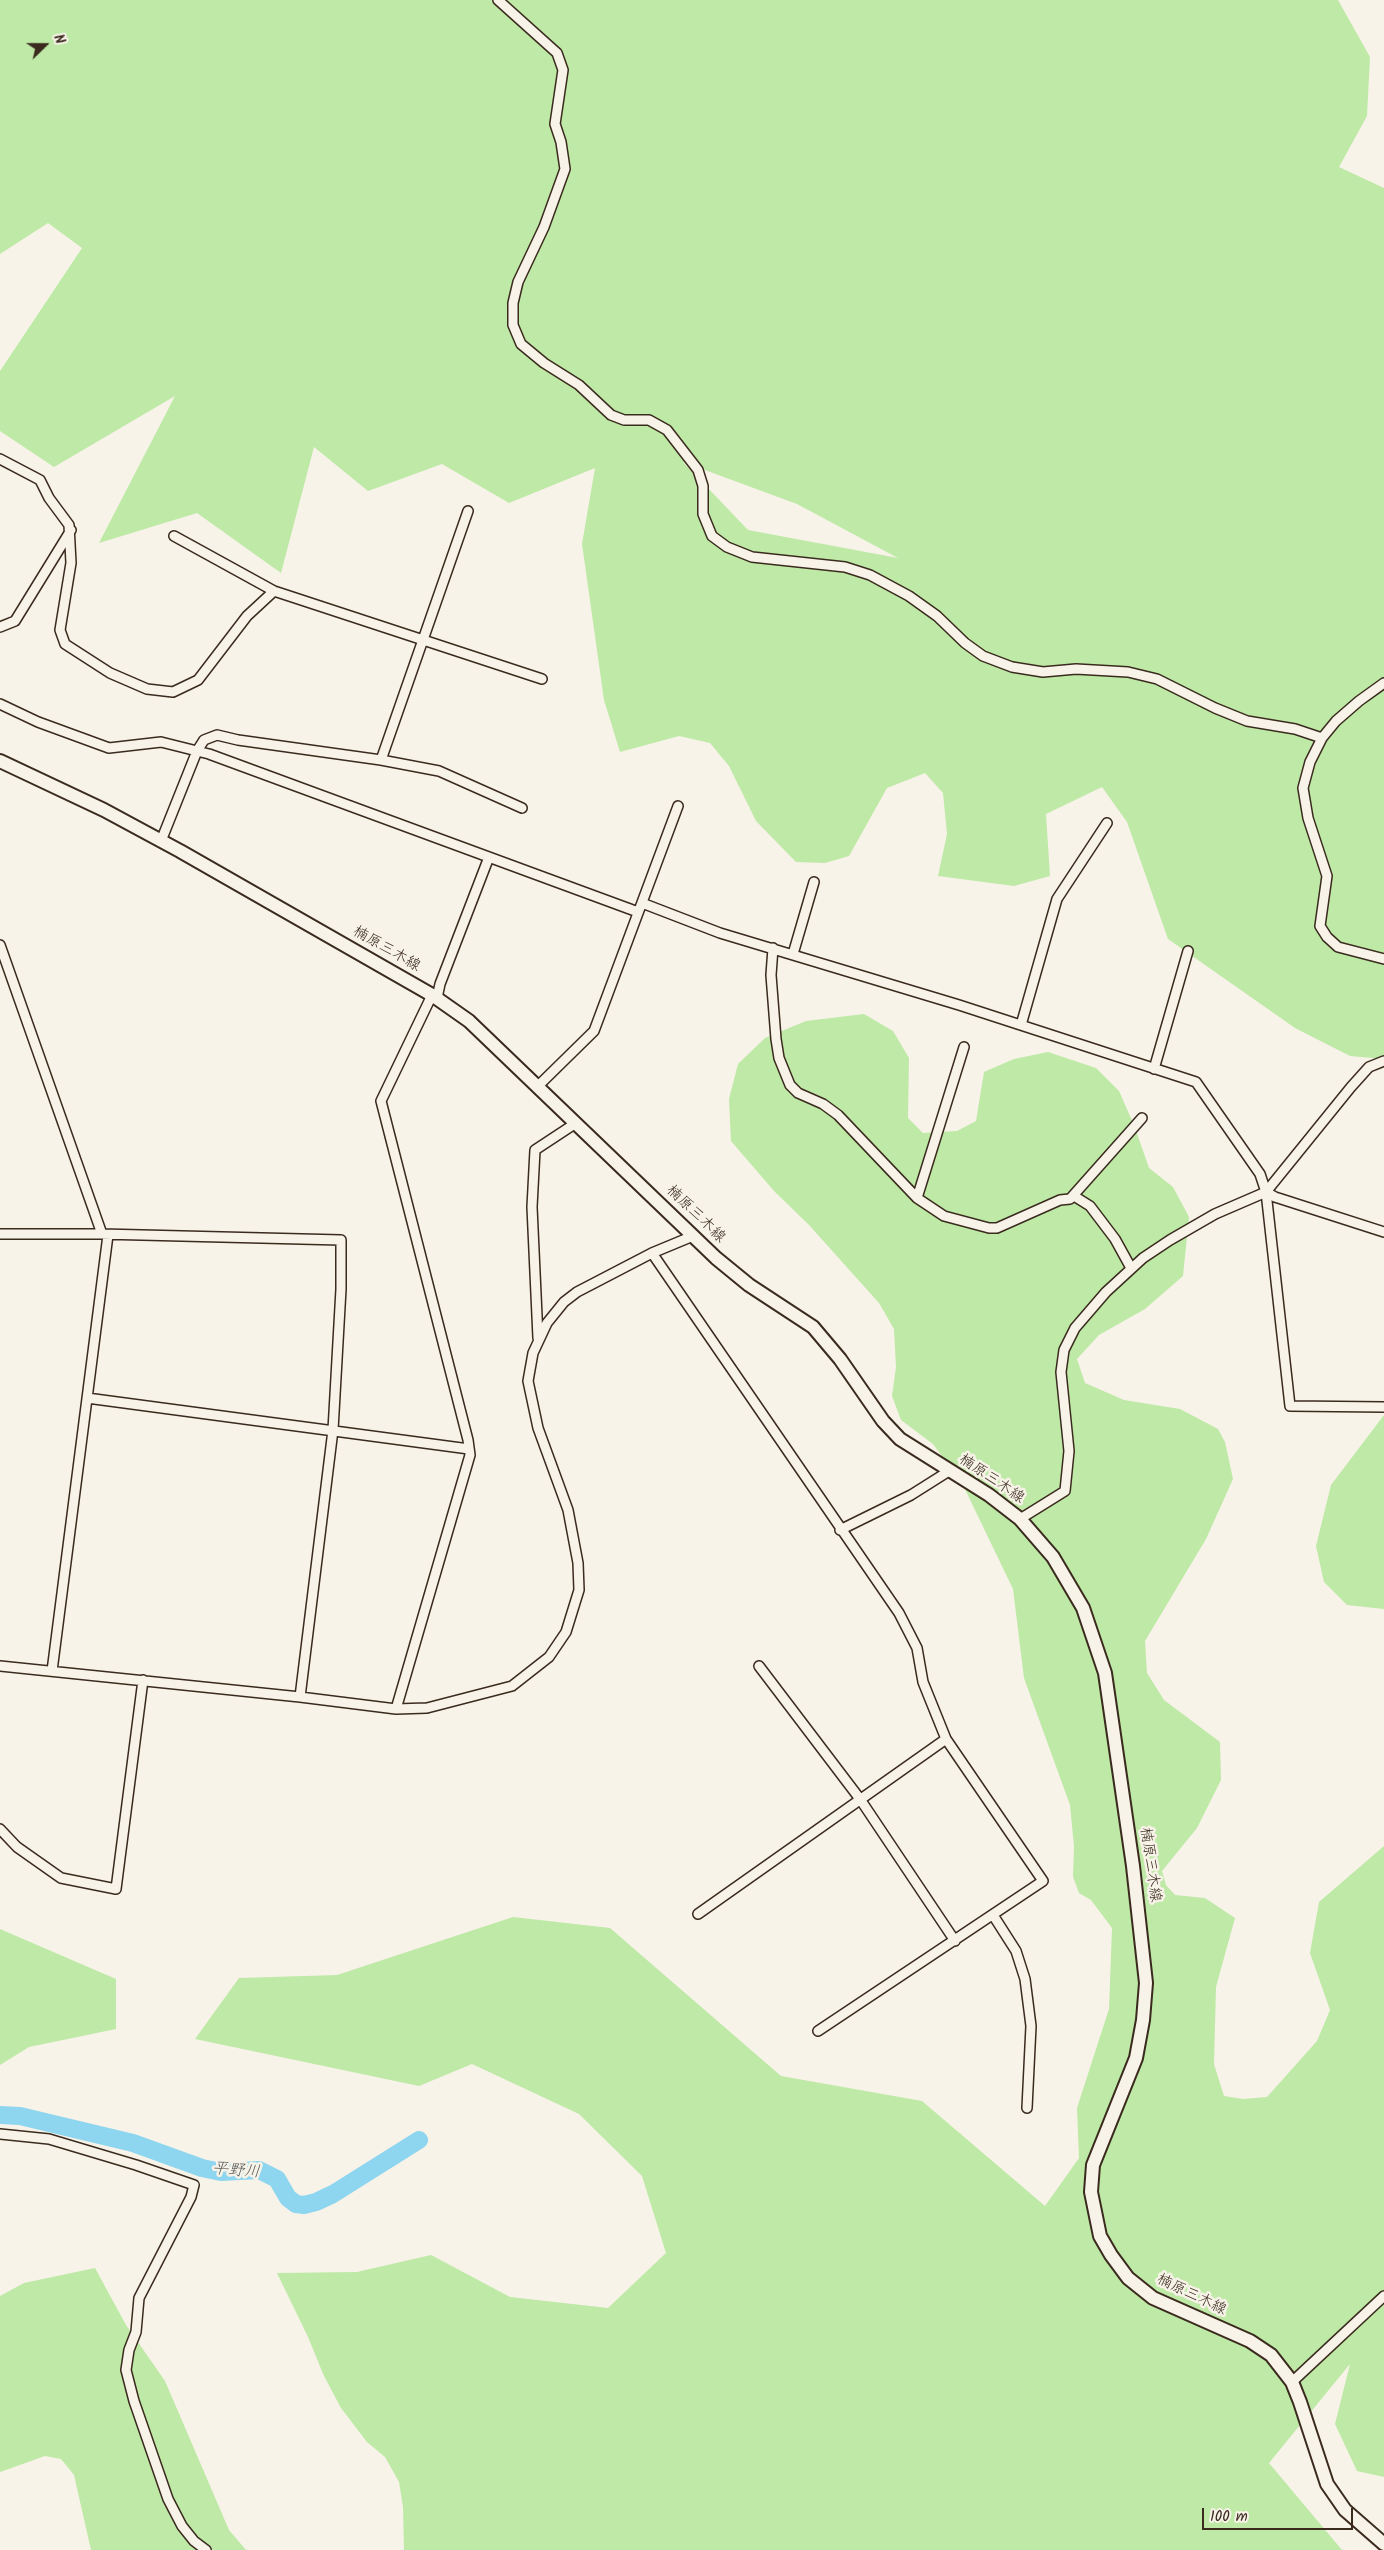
<!DOCTYPE html>
<meta charset="utf-8">
<style>
body{margin:0}
#map{position:relative;width:1384px;height:2550px;overflow:hidden;background:#f7f3e8;font-family:Kalam,sans-serif}
canvas{display:block}
.north{position:absolute;left:20px;top:20px;width:50px;height:50px;-webkit-text-stroke:4px #f7f3e8;paint-order:stroke;rotate:68deg;font-size:14px;font-weight:700;line-height:20px;text-align:center;color:#3b2a1e}
.north::after{content:'';display:block;margin:auto;width:18px;height:22px;background:#3b2a1e;clip-path:polygon(50% 0,100% 100%,50% 72%,0 100%)}
.scale{position:absolute;left:1202px;top:2508px;width:151px;height:22px;box-sizing:border-box;border:2px solid #3b2a1e;border-top:0;padding-left:6px;font-size:15px;line-height:18px;white-space:nowrap;color:#3b2a1e;-webkit-text-stroke:4px #f7f3e8;paint-order:stroke}
</style>
<div id="map">
<canvas width="1384" height="2550"></canvas>
<div class="north">N</div>
<div class="scale">100 m</div>
</div>
<script>
const ctx = document.querySelector('canvas').getContext('2d');
ctx.lineJoin = 'round';
function fillPath(path, color) { ctx.fillStyle = color; ctx.fill(path, 'evenodd'); }
const shape = rows => new Path2D(rows.map(r => 'M' + r).join(''));
function strokePath(path, color, width, dash) { ctx.strokeStyle = color; ctx.lineWidth = width; ctx.lineCap = dash ? 'butt' : 'round'; ctx.setLineDash(dash || []); ctx.stroke(path); }
function label(font, color, halo, rows, align = 'center') {
  ctx.font = font + ' Kalam,"Klee One",sans-serif'; ctx.lineWidth = 5; ctx.setLineDash([]); ctx.textBaseline = 'middle'; ctx.strokeStyle = halo; ctx.fillStyle = color; for (const [text, x, y, turn = 0] of rows) {
    ctx.save(); ctx.translate(x, y); ctx.rotate((+turn || 0) * Math.PI / 180); ctx.textAlign = isNaN(turn) ? turn : align; if (halo) ctx.strokeText(text, 0, 0); ctx.fillText(text, 0, 0); ctx.restore();
  }
}
const green = shape([
 [0,0,1338,0,1370,57,1367,116,1339,167,1384,188,1384,1059,1350,1056,1295,1028,1168,939,1127,822,1102,787,1046,814,1050,876,1014,886,938,876,947,834,943,793,925,773,887,788,849,856,825,863,796,862,756,821,729,766,710,743,679,736,620,752,604,700,582,544,595,468,509,503,442,464,368,491,314,447,281,573,197,513,99,543,175,396,54,467,0,431,0,371,82,248,48,223,0,254],
 [683,462,797,504,898,558,748,530],
 [864,1014,893,1031,909,1058,908,1118,923,1133,957,1131,976,1121,984,1072,1014,1059,1048,1052,1096,1068,1119,1091,1134,1125,1149,1168,1173,1187,1189,1217,1183,1276,1145,1309,1099,1335,1077,1359,1085,1383,1124,1400,1180,1409,1218,1429,1225,1442,1233,1479,1206,1539,1145,1641,1147,1673,1164,1700,1220,1742,1221,1780,1197,1828,1162,1871,1166,1885,1175,1895,1205,1898,1235,1918,1216,1987,1214,2064,1224,2096,1243,2099,1267,2097,1317,2041,1330,2010,1310,1953,1319,1902,1384,1846,1384,2477,1357,2471,1335,2424,1350,2364,1269,2463,1342,2550,404,2550,403,2507,399,2482,385,2457,367,2442,341,2408,324,2376,308,2337,277,2273,357,2272,431,2255,510,2297,608,2308,666,2253,642,2176,579,2114,472,2064,419,2086,195,2039,239,1978,337,1975,513,1917,610,1928,781,2076,922,2101,1045,2206,1079,2158,1077,2108,1109,2009,1112,1928,1091,1900,1079,1893,1073,1877,1074,1846,1070,1805,1024,1678,1013,1589,962,1483,933,1444,901,1420,892,1396,896,1367,894,1329,879,1303,809,1225,774,1191,731,1141,729,1099,738,1064,765,1038,806,1021],
 [1384,1415,1384,1609,1347,1605,1324,1582,1316,1546,1331,1485],
 [0,1929,116,1979,116,2029,29,2047,0,2065],
 [95,2268,126,2325,165,2381,229,2530,246,2550,91,2550,74,2475,61,2459,45,2456,0,2472,0,2296,24,2283]
]);
const river = shape([
 [0,2115,20,2116,133,2143,202,2168,221,2172,259,2170,277,2179,288,2198,296,2204,304,2205,316,2202,333,2194,419,2140]
]);
const street = shape([
 [498,0,557,53,563,70,555,124,561,142,565,169,544,227,518,282,513,303,513,325,521,344,544,363,579,385,611,415,624,420,649,420,667,430,698,470,703,486,703,514,712,536,727,547,752,557,845,567,870,575,909,596,937,616,965,643,983,656,1012,667,1043,672,1076,669,1128,672,1157,679,1215,708,1247,721,1295,729,1322,738],
 [0,459,40,480,49,498,69,525,71,563,60,630,65,644,110,673,147,689,173,692,198,680,247,616,274,591],
 [174,536,274,591,542,679],
 [0,627,15,621,71,530],
 [1384,683,1359,701,1336,721,1322,738,1310,762,1303,788,1308,818,1327,876,1320,926,1327,937,1338,947,1384,959],
 [0,704,38,722,109,748,161,742,209,754,638,912],
 [381,760,468,511],
 [161,841,197,751,204,740,217,735,238,740,381,760,439,771,522,808],
 [642,903,720,933,959,1005,1196,1082,1260,1174,1266,1192,1290,1406,1384,1407],
 [0,945,102,1234],
 [773,948,771,975,776,1039,779,1058,790,1085,798,1093,823,1104,838,1115,917,1198,944,1216,989,1228,997,1228,1060,1200,1070,1199,1142,1118],
 [793,954,814,882],
 [437,998,440,984,489,857],
 [1021,1025,1057,899,1107,823],
 [1154,1069,1188,951],
 [538,1086,594,1031,678,806],
 [1266,1192,1275,1197,1384,1232],
 [1074,1196,1090,1206,1115,1239,1131,1268],
 [917,1198,964,1047],
 [0,1234,102,1234,341,1240,341,1289,333,1430,300,1697],
 [652,1253,899,1613,917,1648,923,1682,946,1739,1043,1881,818,2031],
 [538,1338,532,1207,535,1150,576,1123],
 [87,1398,469,1449],
 [1020,1519,1065,1491,1069,1451,1061,1372,1064,1350,1075,1328,1106,1292,1143,1258,1170,1240,1215,1214,1266,1192,1351,1087,1369,1067,1384,1061],
 [840,1530,911,1495,949,1471],
 [0,1666,300,1697,396,1709,427,1708,512,1686,549,1657,566,1632,579,1590,578,1563,568,1510,538,1428,528,1381,533,1353,547,1323,564,1302,577,1292,652,1253,693,1236],
 [759,1666,860,1799,955,1941],
 [52,1671,108,1235],
 [396,1709,470,1455,468,1440,381,1101,432,995],
 [0,1829,17,1847,61,1878,116,1889,143,1680],
 [698,1914,946,1739],
 [993,1915,1016,1951,1025,1979,1031,2026,1027,2108],
 [0,2134,49,2139,136,2165,194,2185,191,2197,139,2298,136,2332,129,2350,126,2370,134,2401,168,2499,182,2526,194,2541,206,2550],
 [1292,2382,1384,2296]
]);
const secondary = shape([
 [0,761,104,810,180,851,432,995,469,1021,716,1258,749,1285,813,1327,840,1359,883,1421,900,1439,989,1495,1020,1519,1053,1557,1083,1608,1105,1673,1133,1866,1146,1983,1143,2020,1136,2058,1093,2165,1091,2192,1100,2236,1111,2255,1128,2278,1153,2298,1250,2341,1271,2355,1292,2382,1300,2402,1327,2484,1345,2510,1384,2544]
]);
const streetNames = [
 ["楠原三木線",386,950,30],
 ["楠原三木線",695,1215,44],
 ["楠原三木線",991,1480,34],
 ["楠原三木線",1149,1865,82],
 ["楠原三木線",1191,2296,26]
];
const waterNames = [
 ["平野川",236,2172,5]
];
fillPath(green, '#bee9a6');
strokePath(river, '#8ed5ef', 18);
strokePath(street, '#3b2a1e', 12);
strokePath(secondary, '#3b2a1e', 16);
strokePath(street, '#f7f3e8', 9);
strokePath(secondary, '#f7f3e8', 12);
label('15px', '#3b2a1e', '#f7f3e8', streetNames);
label('italic 16px', '#505552', '#f7f3e8', waterNames);
</script>
